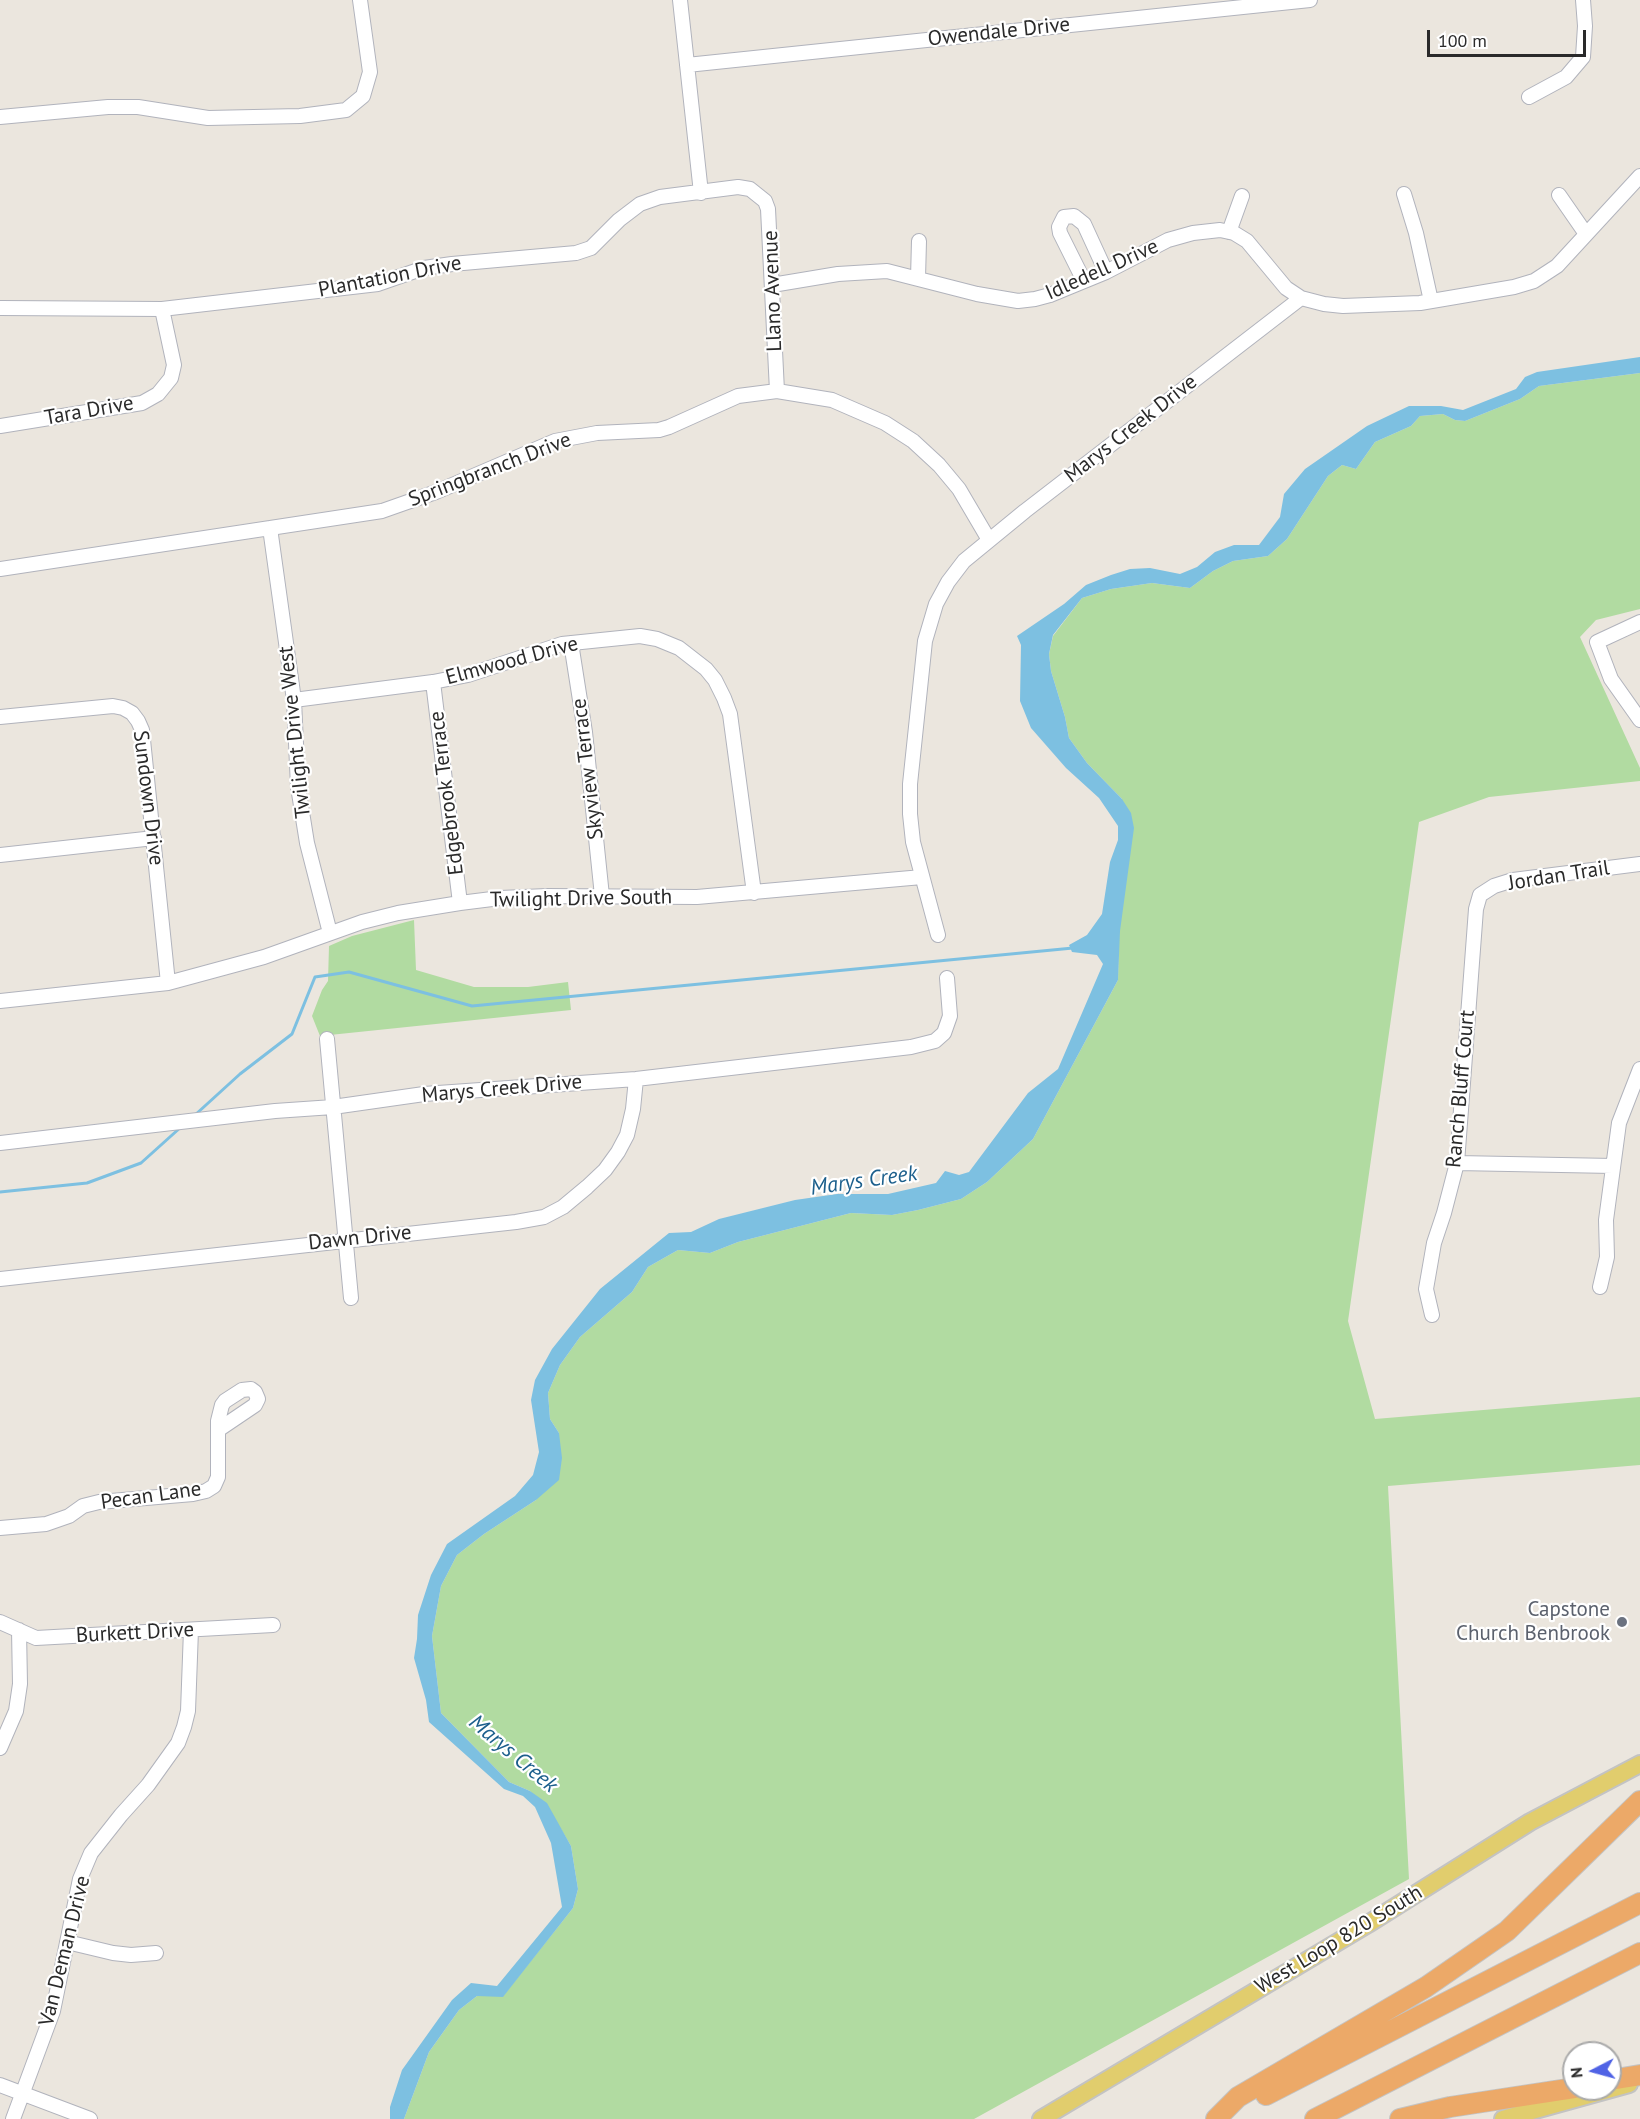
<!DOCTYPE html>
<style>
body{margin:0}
#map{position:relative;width:1640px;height:2119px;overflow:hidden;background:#ebe6de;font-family:"PT Sans",sans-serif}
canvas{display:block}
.north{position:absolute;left:1562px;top:2041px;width:60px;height:60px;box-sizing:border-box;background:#fff;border:2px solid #aaa;border-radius:50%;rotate:264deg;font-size:16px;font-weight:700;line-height:24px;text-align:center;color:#2a2a2a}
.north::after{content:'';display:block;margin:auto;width:21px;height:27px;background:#5063e5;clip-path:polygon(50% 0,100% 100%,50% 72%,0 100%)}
.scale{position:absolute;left:1427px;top:30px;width:159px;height:27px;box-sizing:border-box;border:3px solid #2a2a2a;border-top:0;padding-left:8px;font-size:18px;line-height:21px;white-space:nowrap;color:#2a2a2a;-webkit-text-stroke:4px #fff;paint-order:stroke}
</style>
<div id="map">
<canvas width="1640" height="2119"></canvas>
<div class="north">N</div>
<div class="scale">100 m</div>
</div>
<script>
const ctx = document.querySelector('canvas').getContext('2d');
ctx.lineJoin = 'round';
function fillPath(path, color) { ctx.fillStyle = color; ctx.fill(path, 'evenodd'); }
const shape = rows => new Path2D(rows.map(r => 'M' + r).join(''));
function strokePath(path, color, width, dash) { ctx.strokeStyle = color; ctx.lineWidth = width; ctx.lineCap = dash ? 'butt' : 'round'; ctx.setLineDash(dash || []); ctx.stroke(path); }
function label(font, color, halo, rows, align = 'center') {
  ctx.font = font + ' "PT Sans",sans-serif'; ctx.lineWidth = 4.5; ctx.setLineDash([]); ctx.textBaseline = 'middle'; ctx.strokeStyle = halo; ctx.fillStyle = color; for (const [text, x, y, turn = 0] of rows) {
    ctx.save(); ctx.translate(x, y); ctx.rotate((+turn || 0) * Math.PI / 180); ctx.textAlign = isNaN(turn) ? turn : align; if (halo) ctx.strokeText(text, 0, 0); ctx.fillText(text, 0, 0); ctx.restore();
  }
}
const green = shape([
 [1640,373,1640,609,1596,620,1580,637,1640,768,1640,781,1489,797,1419,822,1348,1321,1375,1419,1640,1397,1640,1465,1388,1486,1409,1879,974,2119,404,2119,429,2052,459,2010,477,1996,503,1996,573,1908,578,1889,571,1846,561,1829,530,1791,509,1782,441,1713,432,1636,441,1586,457,1555,484,1534,536,1500,559,1433,550,1419,548,1393,560,1365,580,1337,632,1292,648,1267,678,1250,710,1253,738,1242,851,1213,892,1215,918,1210,961,1199,987,1182,1033,1139,1118,980,1122,799,1087,763,1069,738,1065,717,1051,671,1049,654,1053,636,1082,598,1111,589,1152,583,1190,588,1213,571,1233,561,1268,556,1287,539,1328,476,1342,465,1356,469,1375,442,1411,426,1420,416,1443,414,1455,420,1465,421,1520,399,1539,386],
 [414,920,416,970,474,987,528,987,568,982,571,1010,320,1036,312,1016,322,990,328,981,329,946,352,936]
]);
const water = shape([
 [1640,357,1640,373,1539,386,1520,399,1465,421,1455,420,1443,414,1420,416,1411,426,1375,442,1356,469,1342,465,1328,476,1287,539,1268,556,1233,561,1213,571,1190,588,1152,583,1111,589,1082,598,1053,635,1049,654,1051,671,1065,717,1069,738,1087,763,1122,799,1131,813,1134,828,1120,931,1118,980,1033,1139,987,1182,961,1199,918,1210,892,1215,851,1213,738,1242,710,1253,678,1250,648,1267,632,1292,580,1337,560,1365,548,1393,550,1419,559,1433,562,1458,559,1480,536,1500,484,1534,457,1555,441,1586,432,1636,441,1713,509,1782,530,1791,547,1803,571,1846,578,1889,573,1908,503,1997,477,1996,459,2010,429,2052,404,2119,390,2119,390,2107,402,2070,452,2000,471,1983,497,1986,562,1907,551,1843,535,1807,523,1796,504,1789,429,1722,426,1700,414,1658,417,1639,418,1615,431,1575,447,1544,515,1496,533,1475,539,1452,531,1400,535,1380,552,1349,600,1289,669,1233,691,1232,719,1219,795,1200,837,1194,888,1194,936,1183,945,1171,959,1175,969,1172,1028,1093,1058,1069,1103,964,1097,955,1072,952,1069,945,1087,935,1102,914,1110,862,1118,840,1118,826,1099,798,1066,768,1031,728,1020,701,1021,645,1017,636,1064,604,1086,585,1111,575,1130,569,1150,568,1180,574,1197,567,1215,552,1234,545,1259,545,1280,517,1284,494,1305,469,1367,426,1409,406,1441,406,1463,410,1516,389,1525,377,1537,372]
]);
const stream = shape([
 [195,1115,240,1074,292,1034,315,977,349,972,472,1006,1073,948],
 [0,1192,87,1183,141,1163,181,1127]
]);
const minor = shape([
 [680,0,701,193],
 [687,65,1310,0],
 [1529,97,1566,77,1583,57,1585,26,1583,0],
 [0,117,108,107,138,107,208,118,300,116,346,110,363,96,370,72,360,0],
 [1404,194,1416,233,1431,301],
 [1559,195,1586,234],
 [1229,232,1242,196],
 [918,278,919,241],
 [1084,281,1060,233,1059,227,1064,217,1074,216,1084,224,1106,272],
 [772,285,838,274,887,271,977,294,1018,301,1035,299,1050,295,1106,272,1168,240,1193,233,1220,230,1234,233,1247,241,1286,288,1301,298,1324,304,1343,306,1420,303,1514,287,1534,281,1557,266,1640,176],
 [0,308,162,309,378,284,424,268,452,264,576,253,591,248,619,220,640,204,660,197,738,187,750,189,765,201,768,209,777,391],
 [0,426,142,403,158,394,171,378,174,365,162,309],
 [270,528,294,700,298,787,307,843,330,933],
 [0,569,382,511,436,492,555,441,597,433,659,430,669,427,738,396,777,391,832,400,885,423,913,441,939,465,959,489,989,540],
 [1640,622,1597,642,1611,679,1640,720],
 [571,643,585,732,602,896],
 [433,682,460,903],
 [294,700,433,682,468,675,562,644,640,636,657,639,679,648,706,669,715,680,724,698,730,714,754,893],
 [0,717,113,706,123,708,132,713,138,721,142,730,168,983],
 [0,855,154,838],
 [938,935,913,842,910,814,910,784,925,641,936,604,948,582,964,561,1025,511,1301,298],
 [0,1001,168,983,264,957,362,922,398,913,460,903,500,898,547,896,697,897,922,877],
 [327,1039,351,1298],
 [0,1143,275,1111,333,1107,424,1094,636,1079,911,1047,935,1041,944,1033,950,1016,947,978],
 [1457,1163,1613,1166],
 [0,1279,516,1222,544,1217,563,1207,587,1187,605,1170,618,1152,627,1135,633,1109,636,1079],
 [1600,1287,1607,1257,1606,1220,1619,1123,1640,1069],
 [1432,1315,1426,1289,1434,1243,1444,1213,1457,1163,1476,909,1480,895,1494,886,1513,880,1640,864],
 [0,1528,46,1524,69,1516,83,1506,99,1502,193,1494,206,1491,214,1486,218,1477,218,1421,222,1405,225,1401,242,1390,251,1389,255,1392,258,1399,255,1405,218,1430],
 [0,1622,36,1638,273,1625],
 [0,1748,16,1711,20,1684,19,1630],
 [67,1942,113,1953,131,1955,156,1953],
 [0,2085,90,2119],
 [13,2119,53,2011,80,1879,91,1853,121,1815,148,1785,178,1743,184,1727,188,1711,191,1630]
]);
const major = shape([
 [1041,2119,1368,1924,1530,1822,1640,1764],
 [1503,2119,1629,2084]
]);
const highway = shape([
 [1610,2080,1640,2075],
 [1266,2095,1640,1903],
 [1216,2119,1238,2097,1426,1987,1507,1931,1640,1801],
 [1315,2119,1640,1953],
 [1400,2119,1450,2107,1574,2088]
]);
const markers = [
 [1622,1622,6,"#6b7280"]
];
const streetNames = [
 ["Owendale Drive",999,32,-6],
 ["Idledell Drive",1102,270,-24],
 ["Plantation Drive",390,277,-11],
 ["Llano Avenue",773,291,-92],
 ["Tara Drive",89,411,-10],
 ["Marys Creek Drive",1131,429,-38],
 ["Springbranch Drive",490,470,-21],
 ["Elmwood Drive",512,661,-15],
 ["Twilight Drive West",295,732,-96],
 ["Skyview Terrace",588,769,-97],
 ["Edgebrook Terrace",447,793,-97],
 ["Sundown Drive",148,798,83],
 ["Jordan Trail",1559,876,-9],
 ["Twilight Drive South",581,899,-1],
 ["Marys Creek Drive",502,1089,-5],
 ["Ranch Bluff Court",1461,1089,-85],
 ["Dawn Drive",360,1238,-6],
 ["Pecan Lane",151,1496,-8],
 ["Burkett Drive",135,1633,-3],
 ["West Loop 820 South",1339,1940,-31],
 ["Van Deman Drive",65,1951,-76]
];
const worshipNames = [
 ["Capstone",1610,1610],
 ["Church Benbrook",1610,1634]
];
const waterNames = [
 ["Marys Creek",864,1181,-8],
 ["Marys Creek",513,1754,40]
];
fillPath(green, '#b1dba1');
fillPath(water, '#7dc0e1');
strokePath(stream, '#7dc0e1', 3);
strokePath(minor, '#b1b3bc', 16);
strokePath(major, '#c3c3c3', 20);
strokePath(highway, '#c3c3c3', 22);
strokePath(minor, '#fff', 14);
strokePath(major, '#e1cd6d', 16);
strokePath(highway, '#eca968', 20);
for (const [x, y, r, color] of markers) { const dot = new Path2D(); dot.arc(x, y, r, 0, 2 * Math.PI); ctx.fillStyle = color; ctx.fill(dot); strokePath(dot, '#fff', 2); }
label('21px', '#2a2a2a', '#fff', streetNames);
label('21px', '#5b616d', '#fff', worshipNames, 'right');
label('italic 22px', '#1c5f8c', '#fff', waterNames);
</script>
